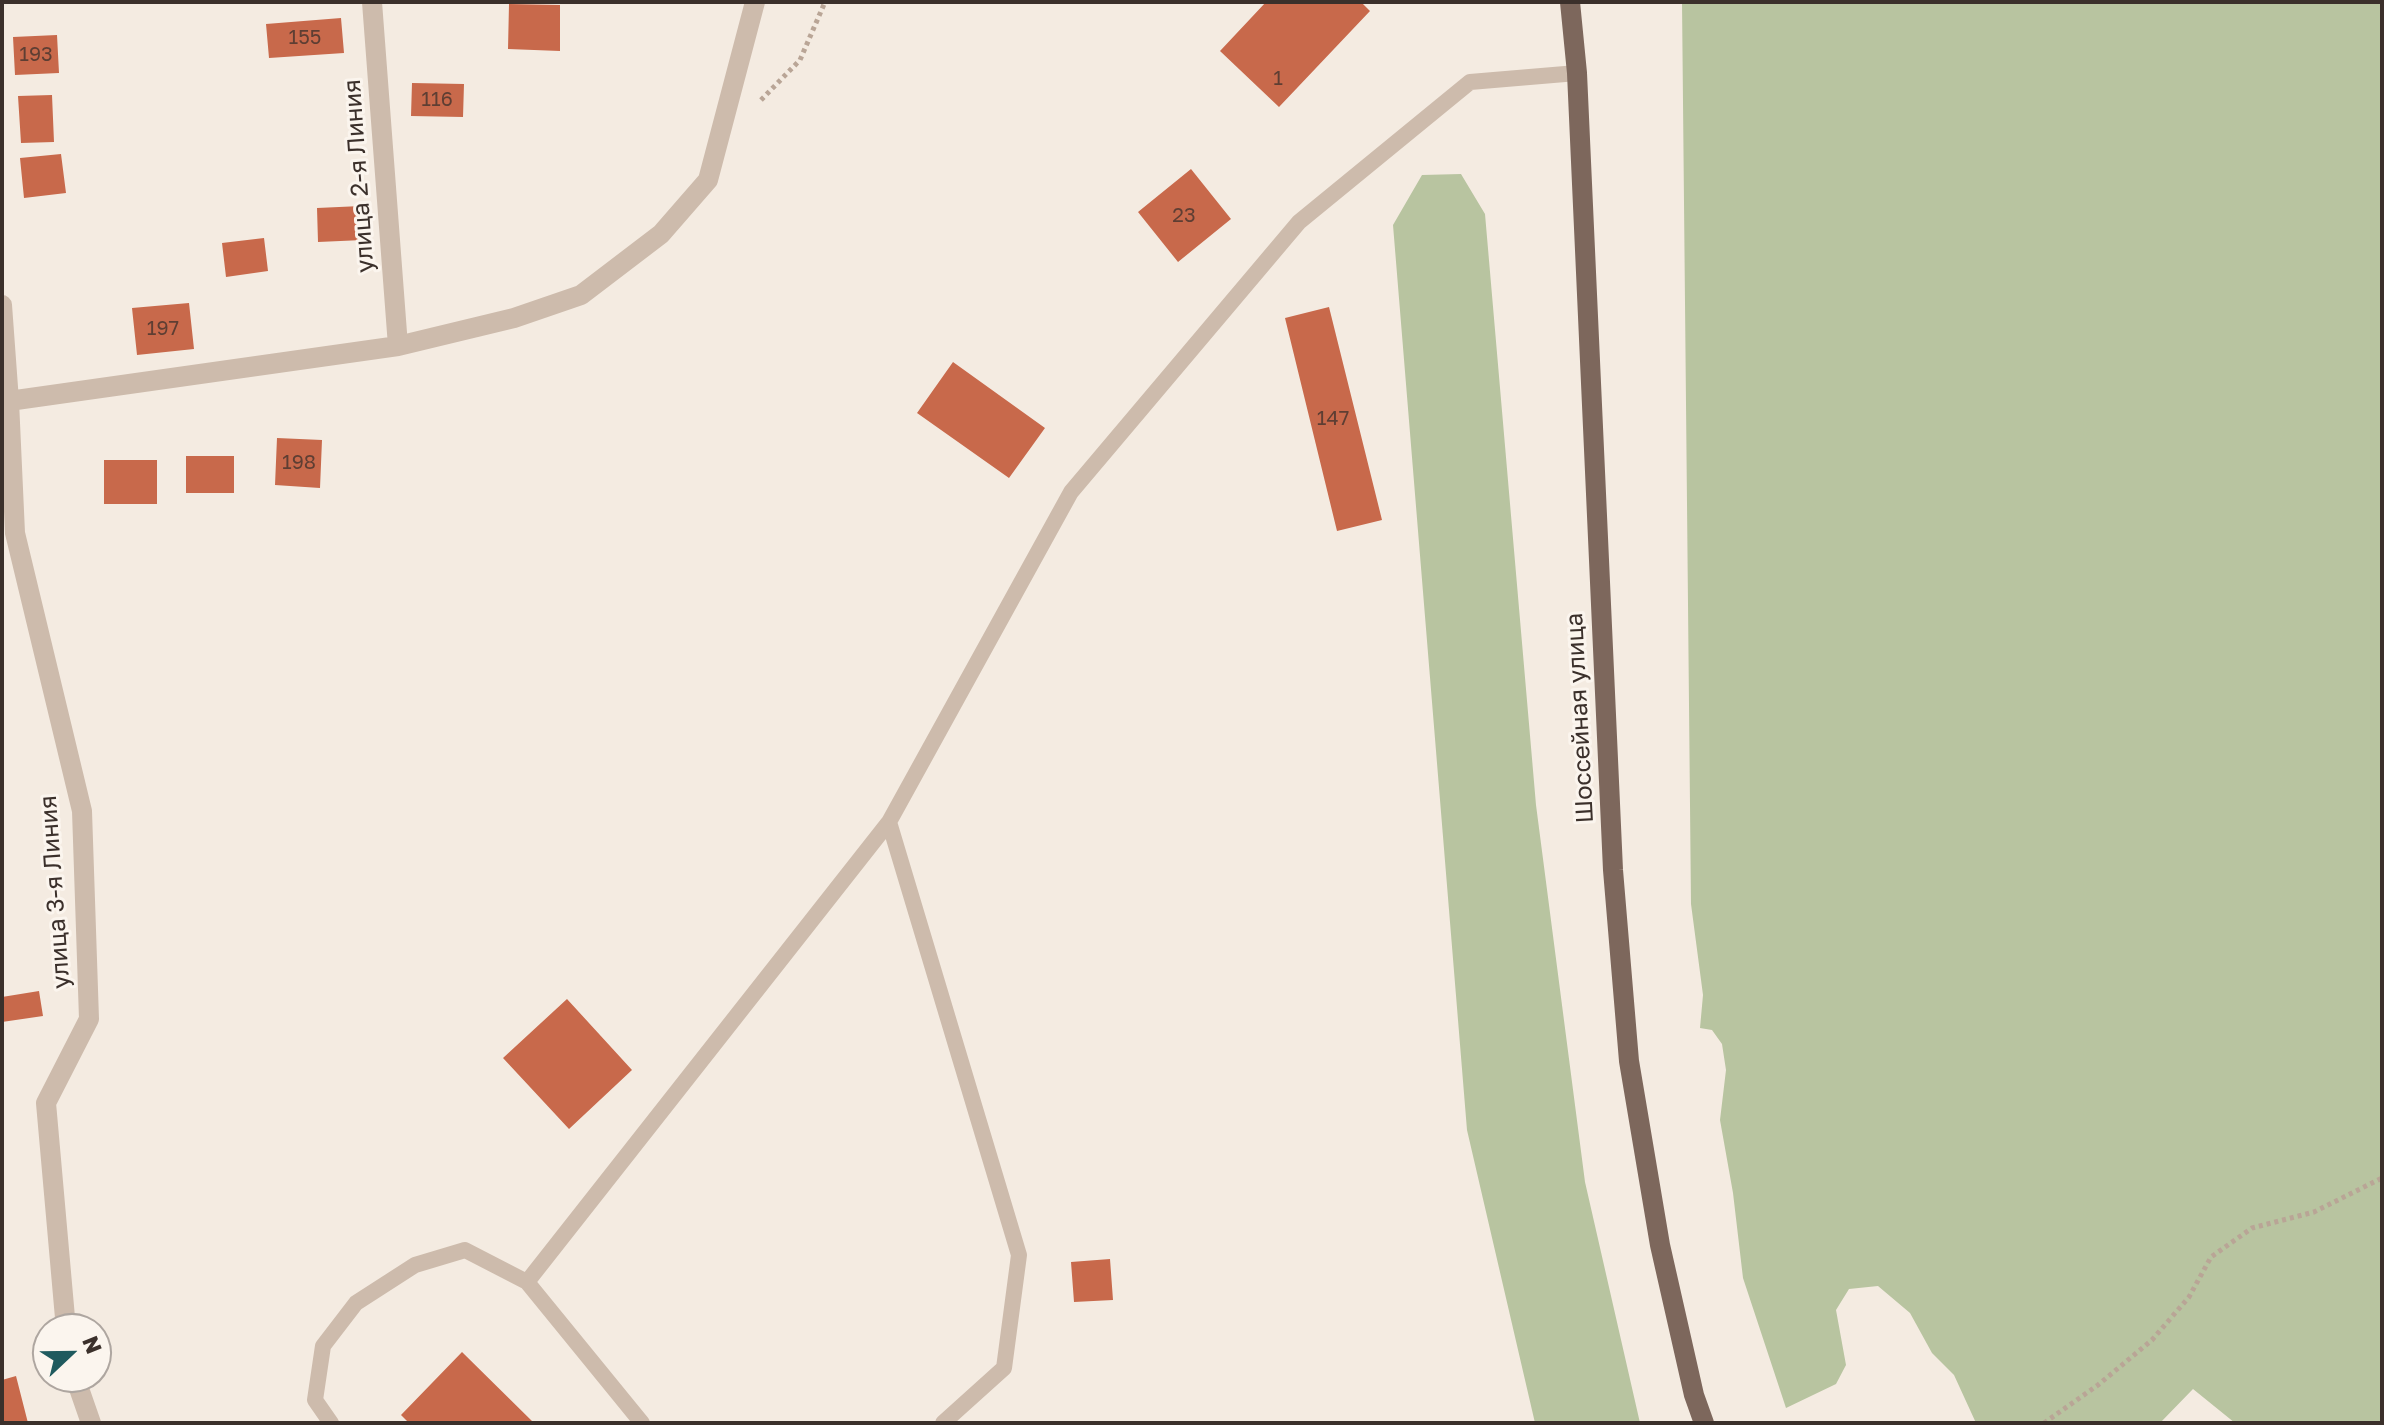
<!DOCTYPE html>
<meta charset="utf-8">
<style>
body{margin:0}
#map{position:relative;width:2384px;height:1425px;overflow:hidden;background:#f4ebe1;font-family:"Golos Text",sans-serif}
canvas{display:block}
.frame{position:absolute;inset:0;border:4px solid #3b302b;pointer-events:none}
.north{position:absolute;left:32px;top:1313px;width:80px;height:80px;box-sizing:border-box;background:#fbf5ee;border:2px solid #aea6a0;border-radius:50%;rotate:68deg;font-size:22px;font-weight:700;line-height:32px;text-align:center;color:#3b302b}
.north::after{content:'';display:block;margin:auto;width:28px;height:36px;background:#1f5a5e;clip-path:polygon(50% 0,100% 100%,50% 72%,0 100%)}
</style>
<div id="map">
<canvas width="2384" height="1425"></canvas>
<div class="frame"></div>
<div class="north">N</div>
</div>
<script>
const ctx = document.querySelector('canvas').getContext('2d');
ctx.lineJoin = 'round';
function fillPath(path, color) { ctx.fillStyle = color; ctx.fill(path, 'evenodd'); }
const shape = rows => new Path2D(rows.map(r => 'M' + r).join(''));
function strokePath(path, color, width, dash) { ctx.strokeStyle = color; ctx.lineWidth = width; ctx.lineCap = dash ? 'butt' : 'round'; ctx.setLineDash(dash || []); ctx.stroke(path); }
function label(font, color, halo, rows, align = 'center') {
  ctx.font = font + ' "Golos Text",sans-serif'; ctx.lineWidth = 6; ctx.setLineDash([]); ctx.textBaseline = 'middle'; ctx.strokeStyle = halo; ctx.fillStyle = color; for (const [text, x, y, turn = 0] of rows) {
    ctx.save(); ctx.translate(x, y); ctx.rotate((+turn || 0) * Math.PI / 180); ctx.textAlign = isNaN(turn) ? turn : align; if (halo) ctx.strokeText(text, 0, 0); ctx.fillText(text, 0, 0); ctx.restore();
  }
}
const green = shape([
 [1682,2,2382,2,2382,1423,2235,1423,2193,1389,2160,1423,1976,1423,1954,1375,1932,1353,1910,1313,1878,1286,1849,1289,1836,1310,1846,1365,1836,1384,1786,1408,1743,1278,1733,1193,1720,1120,1726,1070,1722,1044,1712,1030,1700,1028,1703,995,1691,904],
 [1461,174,1485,214,1536,805,1585,1182,1640,1423,1535,1423,1467,1130,1393,225,1422,175]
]);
const building = shape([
 [1266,2,1361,2,1370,11,1279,107,1220,51],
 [509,4,560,5,560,51,508,49],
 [341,18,344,53,269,58,266,24],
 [57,35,59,73,15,75,13,37],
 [412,83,464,84,463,117,411,116],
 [52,95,54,142,21,143,18,96],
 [61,154,66,193,24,198,20,158],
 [1191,169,1231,219,1178,262,1138,212],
 [361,206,363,240,318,242,317,208],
 [264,238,268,271,226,277,222,243],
 [189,303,194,349,137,355,132,308],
 [1329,307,1382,520,1337,531,1285,318],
 [953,362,1045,428,1009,478,917,413],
 [277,438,322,440,320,488,275,485],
 [186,456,234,456,234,493,186,493],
 [104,460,157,460,157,504,104,504],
 [39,991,43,1016,2,1022,2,997],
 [567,999,632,1070,569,1129,503,1058],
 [1110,1259,1113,1300,1074,1302,1071,1262],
 [462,1352,534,1423,409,1423,401,1415],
 [16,1376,28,1423,2,1423,2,1380]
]);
const path = shape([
 [761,100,800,60,825,2],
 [2044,1423,2098,1385,2152,1340,2189,1297,2211,1257,2252,1228,2314,1212,2382,1178]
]);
const lane = shape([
 [889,822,1019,1255,1004,1368,943,1423],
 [527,1282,642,1423],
 [331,1423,315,1400,323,1346,356,1303,415,1265,465,1250,527,1282,889,822,1071,492,1299,222,1470,82,1577,73]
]);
const street = shape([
 [372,2,398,346],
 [2,305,9,401,15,533,82,811,89,1019,46,1103,66,1329],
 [9,401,398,346,514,318,581,295,661,234,708,180,755,2],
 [75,1377,91,1423]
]);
const primary = shape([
 [1570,2,1577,73,1613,870,1629,1061,1660,1245,1694,1395,1704,1423]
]);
const numberNames = [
 ["155",305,38],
 ["193",36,55],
 ["1",1278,79],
 ["116",437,100],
 ["23",1184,216],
 ["197",163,329],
 ["147",1333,419],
 ["198",299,463]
];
const streetNames = [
 ["улица 2-я Линия",359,176,-94],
 ["Шоссейная улица",1580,718,-93],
 ["улица 3-я Линия",55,892,-94]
];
fillPath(green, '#b8c4a0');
fillPath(building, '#c8694b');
strokePath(path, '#b9a596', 5, [4, 4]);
strokePath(lane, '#cdbbac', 16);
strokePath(street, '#cdbbac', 20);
strokePath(primary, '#7d675c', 20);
label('20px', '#5e3e33', null, numberNames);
label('24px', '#3b302b', '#fbf5ee', streetNames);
</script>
